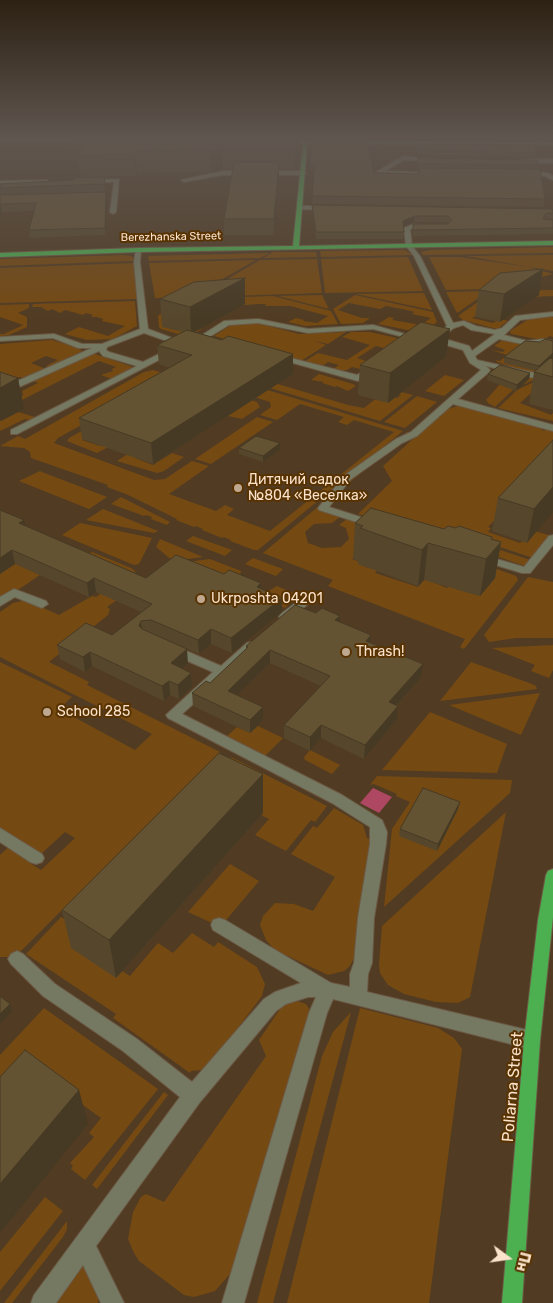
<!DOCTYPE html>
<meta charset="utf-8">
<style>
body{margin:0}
#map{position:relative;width:553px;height:1303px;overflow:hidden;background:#513c23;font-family:Rubik,sans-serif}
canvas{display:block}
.north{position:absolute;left:483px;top:1233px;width:50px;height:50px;-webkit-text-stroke:4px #583301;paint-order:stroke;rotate:104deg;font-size:14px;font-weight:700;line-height:20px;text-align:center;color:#fae2cb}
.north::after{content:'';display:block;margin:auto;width:18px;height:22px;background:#fae2cb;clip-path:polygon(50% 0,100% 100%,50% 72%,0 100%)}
</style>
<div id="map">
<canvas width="553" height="1303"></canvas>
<div class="north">Пн</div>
</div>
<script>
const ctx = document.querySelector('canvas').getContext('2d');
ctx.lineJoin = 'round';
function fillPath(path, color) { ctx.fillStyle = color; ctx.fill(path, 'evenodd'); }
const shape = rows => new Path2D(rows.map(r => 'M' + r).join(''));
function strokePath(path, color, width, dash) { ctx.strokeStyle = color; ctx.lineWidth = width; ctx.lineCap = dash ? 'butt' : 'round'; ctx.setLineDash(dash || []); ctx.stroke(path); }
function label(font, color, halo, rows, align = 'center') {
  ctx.font = font + ' Rubik,sans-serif'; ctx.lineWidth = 4; ctx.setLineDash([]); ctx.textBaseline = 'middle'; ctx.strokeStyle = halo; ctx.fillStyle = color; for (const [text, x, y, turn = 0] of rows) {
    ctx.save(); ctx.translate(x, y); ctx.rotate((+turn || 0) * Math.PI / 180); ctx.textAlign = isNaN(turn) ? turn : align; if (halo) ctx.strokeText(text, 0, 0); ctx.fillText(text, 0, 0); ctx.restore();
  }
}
const green = shape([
 [553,247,553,253,423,255,421,252,430,250],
 [405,250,412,255,321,257,320,251],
 [273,252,316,252,317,257,263,258],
 [270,253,260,258,149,261,148,256],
 [124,255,132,256,134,261,0,266,0,259],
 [553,255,553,271,466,256],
 [408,257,423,291,325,293,321,259],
 [429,257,460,257,529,267,553,274,493,289,446,290],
 [317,259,322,293,196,297,260,260],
 [256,260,191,297,155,298,149,263],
 [134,263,138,299,0,303,0,268],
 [553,290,553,296,512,298,472,318,493,323,498,320,496,318,508,321,497,329,463,320,458,316,493,291],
 [489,291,457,313,446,292],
 [424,293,432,310,356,294],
 [322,295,329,309,278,296],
 [355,295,433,312,437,322,425,332,417,332,378,324,389,317,394,318,392,320,421,325,431,318,412,314,414,312,407,310,386,306,380,309,349,303,338,310,362,318,370,318,363,323,341,324,333,309],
 [273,296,331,311,338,324,305,326,288,322,296,318,304,320,303,321,317,323,328,316,290,306,266,306,265,304,258,304,220,307,193,327,202,329,188,337,161,329,159,327,158,316,180,299],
 [135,301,137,326,113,339,87,340,65,334,79,327,108,336,125,326,102,321,103,319,97,317,91,317,93,315,86,313,83,315,65,310,60,313,52,309,48,311,41,307,32,307,33,304],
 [29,304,29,308,18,313,27,317,27,327,9,335,0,336,0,334,4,334,23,325,0,317,0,305],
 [553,315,553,337,550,336,542,340,511,334,510,331,529,319],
 [257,323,299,334,346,332,328,344,315,341,326,345,301,361,214,336,231,325],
 [351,332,370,332,410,341,395,351,376,346,357,358,375,364,360,369,352,367,347,370,339,371,333,369,339,365,328,362,322,366,305,361,318,353,347,360,370,345,342,337],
 [516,338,553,372,532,373,497,362,496,360,500,361,507,355,491,350,503,352,505,350,494,346,504,339],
 [52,340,79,348,82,351,49,367,46,366,58,360,46,356,31,363,46,369,25,378,19,377,0,382,0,344],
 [202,341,256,356,247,362,238,357,229,357,216,364,221,367,348,405,364,408,378,397,389,400,393,397,397,398,401,395,398,394,401,392,413,395,380,421,200,367,198,369,403,431,258,550,254,550,230,541,231,540,224,537,222,538,202,530,203,529,196,526,194,527,176,520,177,519,126,494,107,487,108,485,31,458,30,452,24,448,0,446,18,436,25,439,144,372,153,370,160,372,164,375,162,379,147,387,136,388,94,411,101,414,58,438,54,443,154,480,165,479,192,461,209,466,169,494,216,511,225,505,234,509,227,515,270,531,394,432,354,420,347,425,338,422,344,417,300,404,277,420,260,415,271,407,270,402,182,374,192,367,168,358,172,357,184,360,188,358,177,354,182,352,193,355,197,352,187,349],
 [89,352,133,367,112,379,101,375,113,371,112,369,116,367,99,361,18,402,23,395,22,391,38,383,33,381],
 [496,371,530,377,536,379,515,388,495,407,488,403,486,400,501,383,487,378],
 [319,374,353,384,356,386,348,391,337,386,335,387,322,383,324,382,311,380],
 [445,375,464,380,444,396,425,391],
 [536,381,538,396,530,394,520,403,551,415,553,413,553,421,498,408,517,390],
 [229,393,257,402,260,407,242,419,228,416,243,406],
 [417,396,437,402,405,428,384,422],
 [461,405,491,411,488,414,492,416,495,412,544,425,541,429,544,431,548,427,553,428,553,459,488,527,491,528,488,532,520,543,534,531,552,536,533,558,464,535,462,537,530,560,528,567,457,543,414,532,358,514,392,481,383,466,445,410],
 [18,412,38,418,33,421,25,419,0,431,0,421],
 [257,417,273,422,211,464,195,459],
 [92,425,101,428,82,440,100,446,111,440,116,443,97,453,67,441,69,438],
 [407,432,410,433,323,504,345,513,332,523,314,524,305,532,308,543,322,548,341,547,349,539,346,528,339,525,352,515,410,536,368,543,352,559,360,562,358,564,369,568,372,566,379,568,375,573,418,587,425,579,447,588,451,584,457,586,456,589,480,596,495,578,485,575,454,553,516,576,518,580,464,649,460,647,465,639,328,586,333,580,263,553],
 [134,450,135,458,153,465,172,453,184,457,164,471,157,473,117,461],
 [40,471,42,472,107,497,89,509,19,481],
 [121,497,170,522,167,525,151,519,152,517,146,515,144,516,111,504],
 [103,509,158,531,154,533,86,520],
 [80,523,152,538,139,564,134,565,62,535],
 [193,536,232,550,225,556,186,541],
 [160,539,203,557,173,561,156,547],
 [92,552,131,568,135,571,136,575,127,593,107,607,110,609,108,615,49,662,89,682,87,685,220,752,221,755,210,762,15,957,0,957,0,855,12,844,0,836,0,662,72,697,59,709,135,750,152,734,0,657,0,612,13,603,26,600,59,615,92,596,96,597,110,587,87,555],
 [65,832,75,838,41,870,30,863,33,849,41,854],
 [253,558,283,569,276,576,245,564],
 [210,559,241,571,240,576,233,582,187,562],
 [16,563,40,575,0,602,0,573],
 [528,577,553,582,553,638,516,638,489,642,484,635],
 [277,586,298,595,285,608,266,600,267,592],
 [553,645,553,670,549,678,531,671,535,665,492,648],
 [471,662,532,684,536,686,537,689,440,701],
 [540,693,521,735,449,705],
 [430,712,507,744,497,773,382,770],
 [258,726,283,738,265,756,227,736,237,727,250,733],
 [310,750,340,765,332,774,305,760,304,757],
 [228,757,233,758,327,806,315,822,311,820,286,851,255,835,269,819,225,797,83,946,130,976,158,943,173,953,192,933,214,947,218,942,257,967,265,984,262,996,216,1057,203,1070,191,1071,190,1073,113,1018,116,1014,26,954,61,917,75,925],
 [377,776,512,780,510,793,384,907,392,829,410,802,396,796,397,794,374,784,370,785],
 [334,808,363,825,367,838,372,840,356,955,349,967,344,971,328,975,275,950,266,940,260,925,263,916,275,903,294,904,313,911,335,877,291,854,313,826,317,828],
 [506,812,470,997,458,1003,436,1002,404,994,388,985,380,973,379,964,382,926],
 [230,864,259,881,227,919,224,922,212,923,188,912],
 [294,1000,306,1004,311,1012,237,1255,230,1274,215,1291,194,1297,184,1295,139,1261,134,1253,128,1239,133,1212,141,1197,146,1194,164,1202,266,1056,259,1040,282,1006,286,1002],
 [44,1008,158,1089,85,1180,71,1169,73,1166,70,1163,94,1137,89,1133,101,1118,55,1085,0,1146,0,1055],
 [360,1008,438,1028,454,1038,462,1049,429,1303,287,1303],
 [351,1012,273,1303,257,1303,322,1056,333,1032],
 [164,1092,168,1095,97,1189,92,1185],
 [45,1197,63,1211,0,1291,0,1252],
 [67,1221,67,1229,63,1237,12,1303,4,1303],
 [81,1262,86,1268,98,1295,98,1303,50,1303]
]);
const water = shape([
 [373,788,392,797,379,813,360,803]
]);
const lane = shape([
 [403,156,436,160,433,162,404,160,385,171,437,173,434,175,376,172,403,156],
 [521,159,553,159,553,163,519,162,521,159],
 [223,171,303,171,306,173,303,175,223,175,184,182,181,180,223,171],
 [524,171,548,173,553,176,553,180,545,176,522,174,524,171],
 [119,179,116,212,113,214,110,212,114,182,87,183,84,181,119,179],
 [0,181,47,180,50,182,0,185,0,181],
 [299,206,328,206,331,208,328,210,297,209,299,206],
 [414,224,431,226,410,229,412,246,420,256,453,323,464,321,476,326,495,330,502,328,515,316,553,312,553,316,520,320,504,335,527,341,544,339,553,341,553,345,544,343,527,345,499,339,475,356,477,360,553,377,553,383,486,366,490,370,489,372,458,399,553,425,553,431,453,404,417,436,402,443,351,479,329,507,379,523,380,525,375,528,319,510,318,508,345,475,396,439,411,432,481,370,470,363,463,350,439,343,437,339,430,337,447,326,414,256,406,246,404,228,414,224],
 [463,325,471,330,495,334,472,351,469,346,445,339,443,336,454,328,463,325],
 [136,249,141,250,140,262,148,329,188,344,181,346,144,333,107,347,106,350,109,352,143,362,169,349,176,351,17,434,11,434,11,430,137,366,103,356,99,351,19,387,0,392,0,386,13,383,92,348,78,348,53,338,0,341,0,337,54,334,82,344,102,344,140,329,134,262,136,249],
 [258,319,308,329,373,325,423,339,419,341,373,329,308,333,258,323,229,325,206,339,199,337,224,321,258,319],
 [275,354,357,375,370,367,377,369,358,381,275,358,275,354],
 [553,535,553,545,530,573,522,573,479,560,477,558,483,555,524,567,549,536,553,535],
 [14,589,46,601,48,604,42,608,15,597,0,606,0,597,14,589],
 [311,593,315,594,317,596,315,598,289,620,281,620,279,617,281,614,307,594,311,593],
 [251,642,255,643,257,646,255,649,182,714,342,795,382,820,387,832,386,844,374,918,372,963,368,974,367,992,527,1030,533,1033,536,1039,533,1045,527,1048,333,999,327,1013,244,1303,222,1303,309,1013,316,997,308,997,286,1004,276,1011,200,1102,96,1246,124,1303,101,1303,83,1265,56,1303,31,1303,34,1295,180,1097,123,1051,43,996,11,964,8,959,11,954,17,951,23,954,55,984,137,1039,192,1082,264,999,275,992,301,983,213,930,211,925,213,920,219,918,225,920,331,983,350,987,350,974,354,963,358,918,370,844,370,827,332,803,168,718,166,715,213,672,169,653,167,650,169,647,177,647,221,666,247,643,251,642],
 [0,828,42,854,44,858,42,862,36,864,30,862,0,842,0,828]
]);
const fast = shape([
 [0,140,106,140,108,141,0,142,0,140],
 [261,141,553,143,553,145,307,144,299,246,553,241,553,245,138,252,0,257,0,253,138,248,293,246,303,144,259,143,261,141],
 [553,869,553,917,540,1041,522,1303,502,1303,524,1041,538,920,546,875,548,871,553,869]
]);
const tram = shape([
 [318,138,358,139],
 [0,139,82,139],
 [285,140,325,141],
 [352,141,553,142]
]);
const wall = shape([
 [68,138,298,138,298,147,295,169,279,169,274,235,224,235,224,219,233,169,223,169,211,172,137,173,136,176,103,176,107,199,105,235,30,238,29,230,34,211,2,212,0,218,0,184,73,180,81,178,78,156,85,147,69,146],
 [415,138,532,138,532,139],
 [312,140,374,173,418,174,419,168,418,168,418,158,538,165,537,169,545,199,543,207,312,204,314,171,310,171],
 [416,144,536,153,535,157,417,154],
 [312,205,553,211,553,219,545,219,553,220,553,234,413,236,413,224,448,223,447,222,414,222,403,227,403,239,316,239,312,211],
 [479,290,539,295,500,322,475,317],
 [160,299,245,304,195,332,222,340,293,354,293,374,153,464,82,439,79,418,170,368,159,364,157,345,183,332,162,327],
 [446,357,388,403,358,395,360,365],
 [504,357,553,359,553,410,529,404,534,372,536,371,504,363],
 [530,373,529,379,516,391,487,380,488,374],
 [553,440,527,543,492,531,498,498],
 [239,448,280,450,263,462,239,454],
 [0,510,25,526,146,578,224,574,261,583,261,589,282,598,282,612,232,653,211,644,199,654,178,645,188,664,183,669,191,673,192,687,179,699,170,695,164,701,92,666,85,672,60,659,57,645,112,635,141,612,96,592,89,597,15,564,0,574],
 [355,523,444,529,456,528,492,537,492,539,501,542,495,578,480,596,424,580,418,586,358,564,358,561,353,559],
 [339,622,371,635,370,642,421,677,397,706,398,706,397,719,364,759,321,738,310,751,284,738,284,725,321,686,270,663,237,695,263,707,263,720,250,733,193,706,192,693,210,683,246,650,246,646],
 [263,774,263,813,116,978,71,948,62,910],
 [460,802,458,809,437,851,399,836,400,829]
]);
const shadedWall = shape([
 [297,138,298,138,298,147,295,169,295,148],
 [222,148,223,169,211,172,210,150],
 [135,151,137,173,136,176,134,154],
 [279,162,279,177,274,235,274,219],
 [106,192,107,199,105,235,105,228],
 [1,204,2,212,0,218,0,206],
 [415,216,414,222,402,227,403,221],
 [543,269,539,295,500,322,504,294],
 [245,278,245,304,191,334,190,307],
 [450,329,446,357,388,403,390,373],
 [553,353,553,358,538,372,539,366],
 [293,354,293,374,153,464,151,443],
 [530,373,529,379,516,391,517,385],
 [18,378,24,409,1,421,0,417,0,388],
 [280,443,280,450,263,462,263,456],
 [553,487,553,512,527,543,534,509],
 [24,520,27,534,19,523],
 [492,537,489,557,501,542,495,578,480,596,486,559,491,539],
 [428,543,424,580,418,586,422,550],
 [12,550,15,564,0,574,0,558],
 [94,578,96,592,89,597,87,583],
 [261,583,261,598,257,587],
 [282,598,282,612,232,653,231,638],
 [340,616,339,628,335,620],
 [141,621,142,635,139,626],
 [211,629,211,644,199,654,198,640],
 [371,635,370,648,366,641],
 [187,649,188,664,172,678,171,663],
 [270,650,270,663,228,704,228,691],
 [90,652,92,666,85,672,83,657],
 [423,664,421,677,388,716,389,702],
 [191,673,192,687,179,699,178,685],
 [169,681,170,695,164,701,162,686],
 [398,706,397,719,364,759,365,745],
 [263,707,263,720,250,733,250,720],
 [321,725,321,738,310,751,310,737],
 [263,774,263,813,116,978,109,940],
 [460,802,458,809,437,851,438,844],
 [10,1004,12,1011,0,1024,0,1014],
 [79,1090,88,1124,0,1233,0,1184]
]);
const building = shape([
 [91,138,297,138,295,148,222,148,210,150,135,151,134,154,101,154,101,156,78,156,91,138],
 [312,140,366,140,374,173,419,174,419,168,540,169,545,199,312,196,315,164,310,164,312,140],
 [416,144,534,145,536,153,417,150,416,144],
 [418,158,537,160,538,165,418,164,418,158],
 [234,162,279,162,274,219,224,219,234,162],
 [104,177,105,184,0,188,0,184,73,180,75,178,104,177],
 [106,192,105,228,29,230,36,203,1,204,0,206,0,195,106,192],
 [312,205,551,209,553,211,553,213,546,213,543,219,553,220,553,228,413,230,413,224,448,224,452,220,448,216,415,216,403,221,404,232,316,232,312,205],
 [543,269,504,294,479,290,500,273,543,269],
 [245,278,190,307,160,299,194,282,245,278],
 [421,322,450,329,390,373,360,365,421,322],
 [187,330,222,340,228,336,293,354,151,443,79,418,192,355,157,345,187,330],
 [545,339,553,341,553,353,539,366,504,357,525,341,540,342,545,339],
 [550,358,553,359,553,377,534,372,550,358],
 [500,365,530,373,517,385,488,374,500,365],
 [0,372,18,378,0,388,0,372],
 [256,436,280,443,263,456,239,448,256,436],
 [553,440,553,487,534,509,498,498,553,440],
 [371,508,444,529,448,526,456,528,459,526,492,537,491,539,501,542,486,559,428,543,422,550,360,528,363,526,355,523,371,508],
 [0,510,24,520,19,523,146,578,176,555,224,574,229,570,261,583,257,587,282,598,231,638,211,629,198,640,151,620,141,621,139,626,142,629,187,649,171,663,191,673,178,685,169,681,162,686,90,652,83,657,57,645,86,623,112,635,152,604,94,578,87,583,12,550,0,558,0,510],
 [295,605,316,613,322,608,340,616,335,620,371,635,366,641,423,664,389,702,398,706,365,745,321,725,310,737,284,725,330,676,270,650,228,691,263,707,250,720,192,693,206,681,210,683,248,647,246,646,295,605],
 [219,753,263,774,109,940,62,910,219,753],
 [423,788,460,802,438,844,400,829,423,788],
 [0,996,10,1004,0,1014,0,996],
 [25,1050,79,1090,0,1184,0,1077,25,1050]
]);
const markers = [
 [238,488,5,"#bfa890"],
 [201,599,5,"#bfa890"],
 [346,652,5,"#bfa890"],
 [47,712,5,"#bfa890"]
];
const farStreetnames = [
 ["Berezhanska Street",171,237,-1]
];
const poiNames = [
 ["Дитячий садок",248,480],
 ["№804 «Веселка»",248,496],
 ["Ukrposhta 04201",211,599],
 ["Thrash!",356,652],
 ["School 285",57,712]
];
const nearStreetnames = [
 ["Poliarna Street",513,1087,-85]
];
fillPath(green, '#754912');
fillPath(water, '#ae4862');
strokePath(lane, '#6c5945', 2);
strokePath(fast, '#6c5945', 2);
fillPath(lane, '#757962');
fillPath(fast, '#4caf50');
strokePath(tram, '#7c7764', 1);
fillPath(wall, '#56472c');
fillPath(shadedWall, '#463a24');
fillPath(building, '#645333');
strokePath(building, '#463a24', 1);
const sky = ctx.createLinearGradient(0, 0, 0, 321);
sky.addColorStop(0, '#2d2113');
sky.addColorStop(0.43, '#5f5650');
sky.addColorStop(1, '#5f565000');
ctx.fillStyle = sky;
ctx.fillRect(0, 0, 553, 321);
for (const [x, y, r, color] of markers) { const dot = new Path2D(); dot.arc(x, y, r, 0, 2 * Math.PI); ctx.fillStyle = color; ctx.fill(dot); strokePath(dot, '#583301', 2); }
label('11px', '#fae2cb', '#583301', farStreetnames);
label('14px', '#fae2cb', '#583301', poiNames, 'left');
label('16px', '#fae2cb', '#583301', nearStreetnames);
</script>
